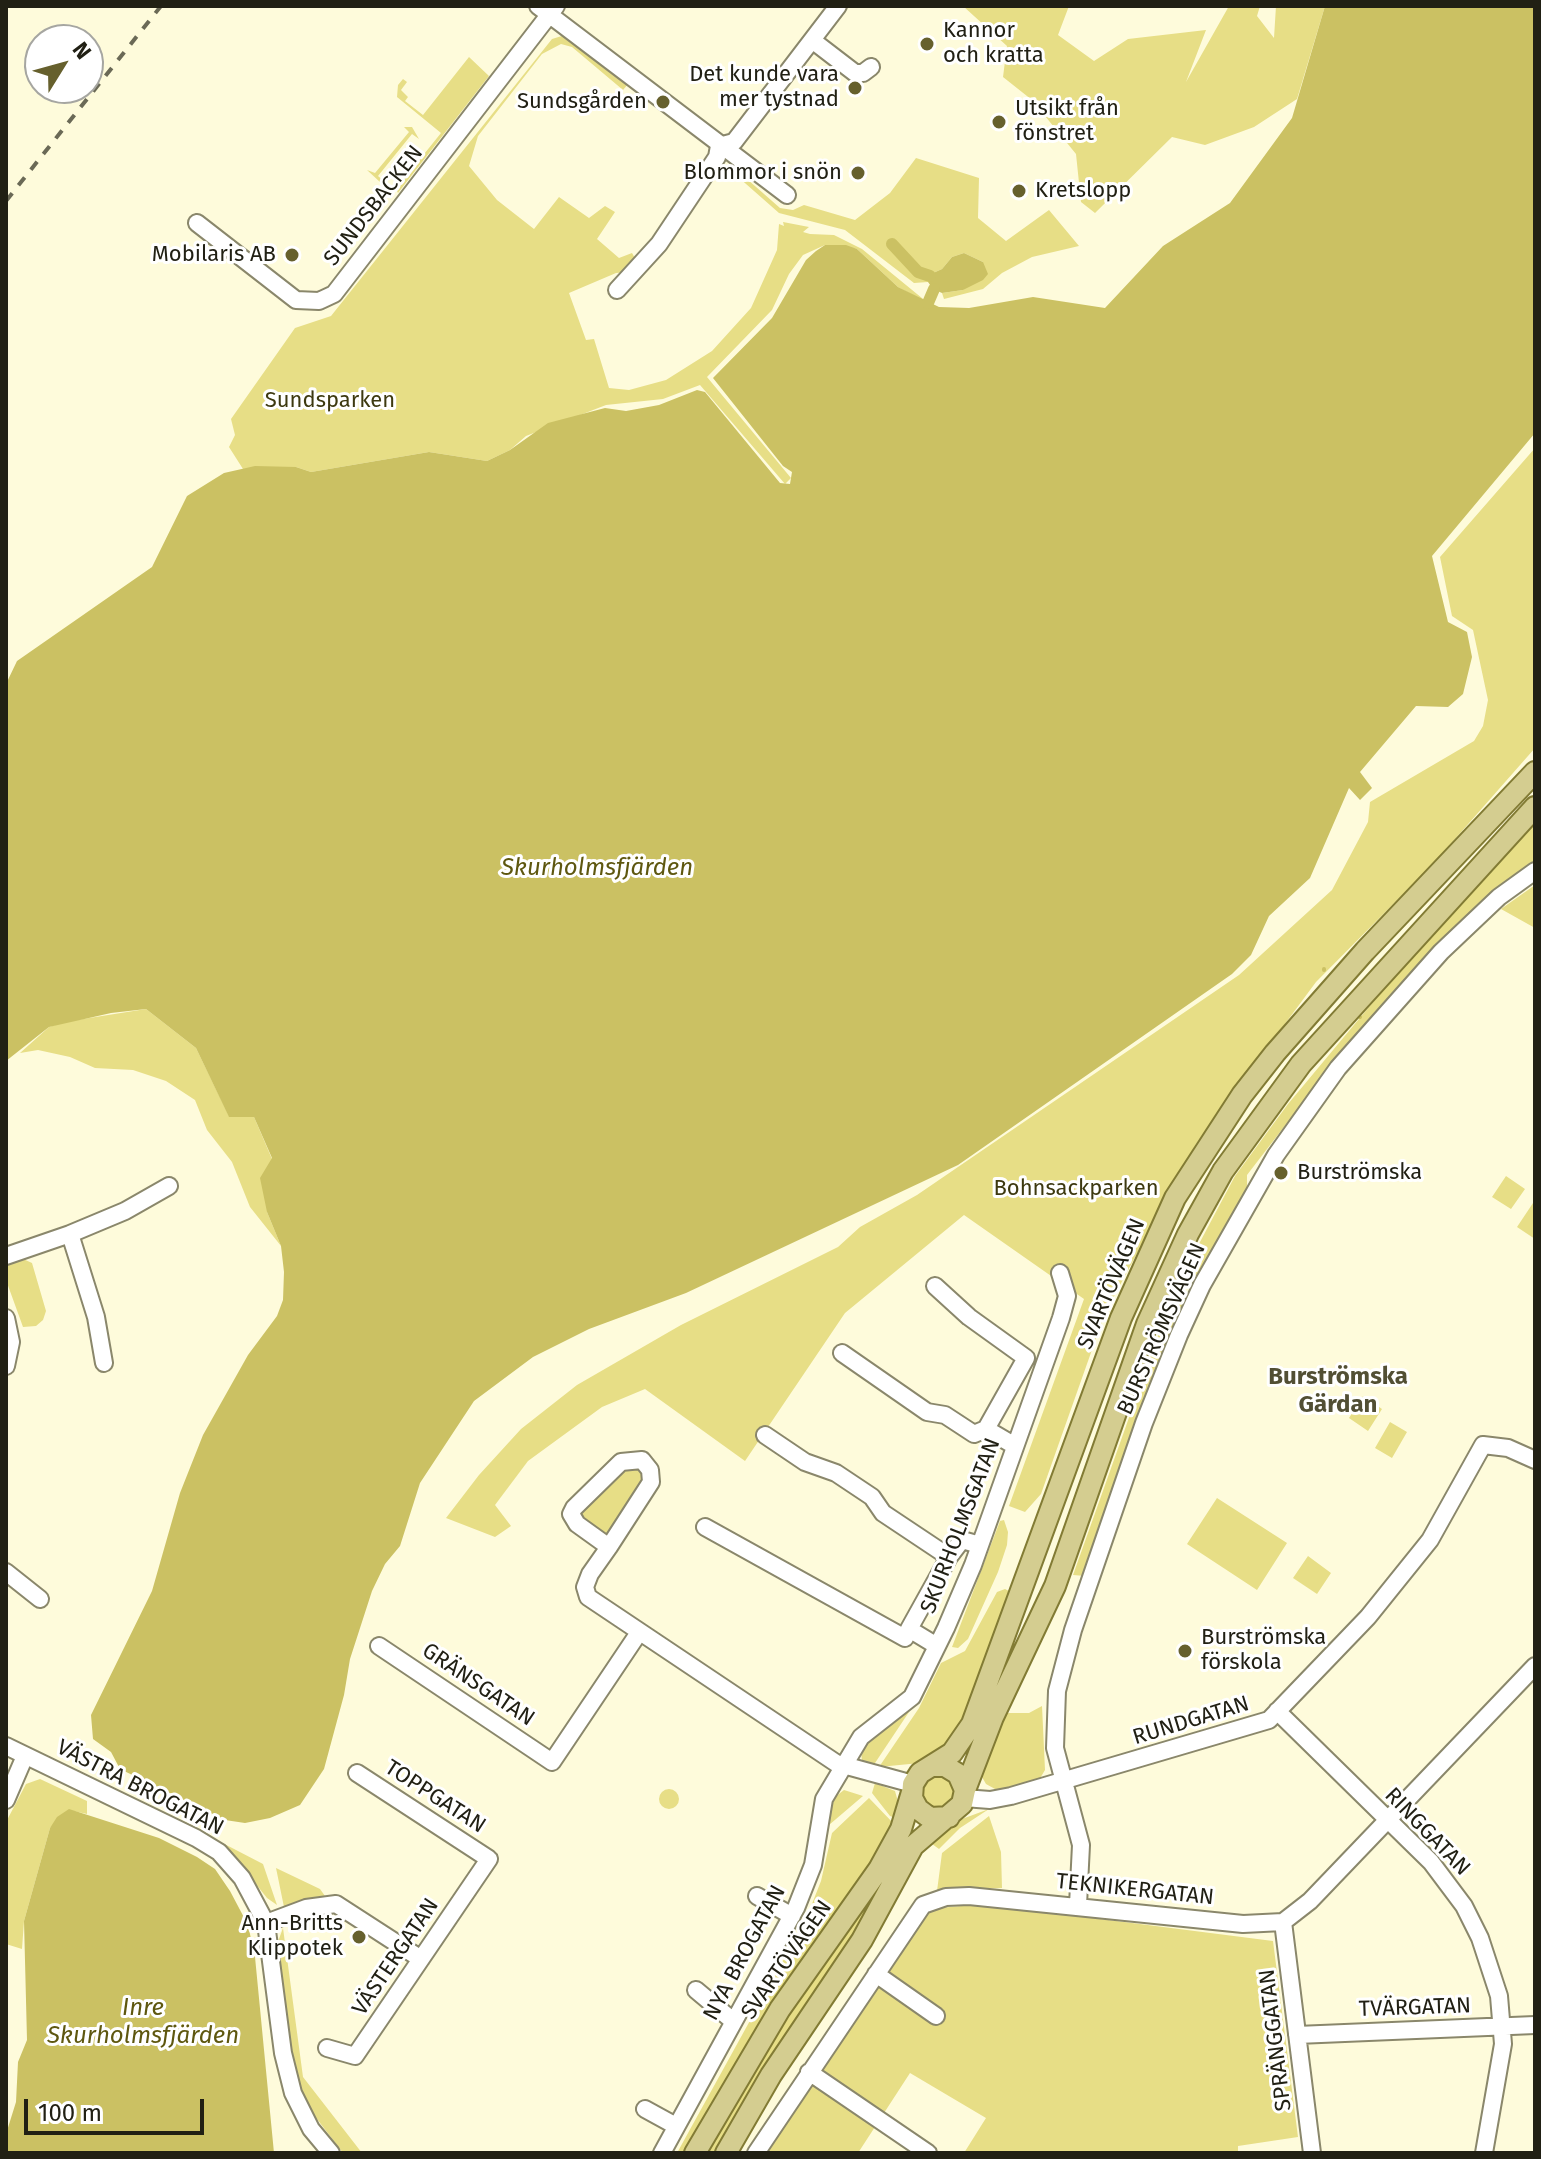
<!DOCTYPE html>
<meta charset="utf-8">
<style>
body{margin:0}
#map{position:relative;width:1541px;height:2159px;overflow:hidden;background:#fefbdb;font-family:"Fira Sans",sans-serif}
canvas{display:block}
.frame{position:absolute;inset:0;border:8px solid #212014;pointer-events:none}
.north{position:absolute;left:24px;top:24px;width:80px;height:80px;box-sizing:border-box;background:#fff;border:2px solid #a6a6a1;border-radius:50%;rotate:53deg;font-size:22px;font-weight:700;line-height:32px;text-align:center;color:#212014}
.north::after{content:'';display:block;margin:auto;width:28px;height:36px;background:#66602d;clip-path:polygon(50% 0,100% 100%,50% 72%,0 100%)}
.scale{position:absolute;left:24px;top:2099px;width:180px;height:36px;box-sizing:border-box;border:4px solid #212014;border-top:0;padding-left:10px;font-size:24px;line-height:28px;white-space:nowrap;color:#212014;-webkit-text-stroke:6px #fff;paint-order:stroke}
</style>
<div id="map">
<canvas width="1541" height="2159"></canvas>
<div class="frame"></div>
<div class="north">N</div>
<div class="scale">100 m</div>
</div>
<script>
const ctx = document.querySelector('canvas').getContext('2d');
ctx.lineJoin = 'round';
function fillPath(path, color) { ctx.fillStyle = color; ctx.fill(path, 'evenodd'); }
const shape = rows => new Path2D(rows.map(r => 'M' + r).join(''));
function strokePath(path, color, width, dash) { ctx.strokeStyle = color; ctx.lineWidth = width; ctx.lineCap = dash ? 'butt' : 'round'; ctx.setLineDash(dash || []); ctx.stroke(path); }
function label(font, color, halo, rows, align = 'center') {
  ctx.font = font + ' "Fira Sans",sans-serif'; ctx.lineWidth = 6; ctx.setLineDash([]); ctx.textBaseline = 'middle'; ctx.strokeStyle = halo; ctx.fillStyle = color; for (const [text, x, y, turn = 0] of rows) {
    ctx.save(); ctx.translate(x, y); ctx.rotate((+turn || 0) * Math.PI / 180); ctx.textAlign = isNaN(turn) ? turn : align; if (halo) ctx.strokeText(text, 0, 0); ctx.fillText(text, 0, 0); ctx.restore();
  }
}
const green = shape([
 [963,6,1069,6,1058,35,1094,61,1128,39,1206,30,1186,82,1229,6,1260,6,1257,16,1274,38,1276,6,1325,6,1297,99,1254,127,1205,145,1172,137,1095,213,1081,202,1076,154,1032,100,1003,77,1007,46],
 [565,35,628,84,623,90,572,47,561,44,542,54,478,136,469,166,497,200,534,229,559,197,589,218,605,206,615,212,597,239,619,258,632,253,639,265,630,272,616,273,569,293,586,340,594,339,609,388,629,390,666,380,712,351,751,308,777,250,779,224,784,226,783,222,809,227,803,232,810,234,834,235,862,249,928,303,898,287,857,249,825,245,803,255,789,274,772,310,707,377,791,478,785,484,700,385,663,399,606,405,526,436,510,450,487,461,429,452,311,472,296,467,243,469,229,447,235,435,231,419,295,328,331,316,552,39],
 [469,57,489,76,398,193,396,189,441,133,397,97,398,85,403,79,407,82,401,90,408,97,405,101,423,115],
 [404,127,412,127,419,139,412,134,378,176,385,182,381,183,367,170,375,173,409,132],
 [916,158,979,178,978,218,1006,241,1049,210,1079,246,1032,257,1002,273,983,289,944,299,942,293,963,290,983,262,964,253,952,257,942,269,931,274,928,282,914,283,845,230,779,213,729,169,731,165,780,208,793,210,804,205,855,220,890,193],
 [1535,448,1535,748,1433,864,1316,982,1196,1144,1105,1313,1041,1494,1025,1512,1009,1506,1084,1299,964,1215,845,1313,745,1461,645,1389,602,1407,528,1461,495,1505,511,1526,495,1537,446,1518,479,1475,521,1429,577,1385,681,1325,838,1247,860,1227,917,1195,1239,975,1332,890,1368,822,1370,802,1474,741,1483,726,1488,700,1473,630,1452,616,1440,557],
 [1535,824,1535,862,1485,899,1404,980,1337,1058,1247,1175,1247,1188,1197,1276,1183,1274,1235,1176,1288,1104,1389,983],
 [1535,885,1535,928,1501,909],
 [146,1009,196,1048,229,1116,254,1117,272,1159,267,1212,281,1246,250,1207,232,1162,207,1130,195,1100,166,1081,133,1070,95,1068,70,1057,38,1050,20,1053,49,1027,64,1022],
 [1506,1176,1525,1189,1511,1209,1492,1197],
 [1533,1203,1535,1204,1535,1239,1517,1227],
 [21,1258,32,1263,46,1311,43,1320,36,1326,23,1327,6,1280,7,1266],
 [1173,1294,1187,1299,1085,1576,1073,1575],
 [1363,1396,1382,1409,1368,1431,1349,1418],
 [1390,1422,1407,1432,1392,1458,1375,1448],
 [629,1459,652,1475,609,1547,577,1524,583,1497],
 [1217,1498,1287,1543,1257,1590,1187,1544],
 [1004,1520,1008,1532,1007,1545,998,1572,968,1639,958,1648,952,1647,1000,1521],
 [1308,1556,1331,1573,1317,1594,1293,1578],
 [1005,1589,1011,1592,992,1640,969,1716,953,1741,920,1763,879,1767,919,1708,941,1663,965,1651,997,1592],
 [1042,1706,1045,1770,1039,1780,1017,1789,995,1789,986,1784,982,1777,985,1756,1005,1713,1029,1713],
 [911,1709,873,1766,862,1761,861,1751,875,1734],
 '921 1792a17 17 0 1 1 34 0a17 17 0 1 1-34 0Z',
 [40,1779,87,1801,87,1814,69,1810,50,1828,24,1921,22,1949,6,1944,6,1822,26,1784],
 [875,1783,895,1791,899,1805,898,1819,890,1816,872,1793],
 '659 1799a10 10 0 1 1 20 0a10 10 0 1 1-20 0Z',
 [844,1790,863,1796,829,1825,830,1808,835,1797],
 [869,1798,896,1826,687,2153,677,2153,806,1919,821,1881,832,1833],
 [989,1809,960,1828,939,1849,928,1841,962,1819],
 [989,1816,1001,1852,1002,1888,937,1891,942,1853],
 [907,1830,916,1835,862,1925,764,2068,714,2153,705,2153,756,2063],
 [209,1836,263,1864,277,1905,267,1898,232,1854],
 [276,1868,320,1889,325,1896,284,1907],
 [983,1904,1273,1941,1298,2137,1238,2146,1238,2153,964,2153,986,2118,910,2073,858,2153,764,2153,928,1909],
 [283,1928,303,2077,362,2153,343,2153,304,2102,290,2060,276,1947]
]);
const water = shape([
 [1325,6,1535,6,1535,433,1432,556,1448,622,1467,632,1472,657,1463,694,1448,707,1416,706,1360,772,1372,788,1360,800,1349,788,1310,878,1269,916,1251,955,1232,974,958,1165,686,1293,589,1329,533,1357,474,1401,420,1483,400,1546,385,1564,372,1591,350,1659,344,1695,324,1769,300,1805,270,1818,245,1823,225,1820,120,1769,111,1752,93,1739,91,1715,152,1591,180,1493,203,1435,248,1355,277,1316,283,1300,284,1272,281,1246,267,1212,260,1178,272,1158,254,1117,229,1117,196,1048,146,1009,111,1013,49,1027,6,1061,6,684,17,661,152,567,187,496,224,473,255,466,296,467,311,472,429,452,487,461,510,450,548,423,605,408,626,411,659,405,697,390,705,392,780,483,790,484,792,472,783,466,713,378,772,318,806,260,816,251,825,245,846,245,857,249,898,287,939,307,969,308,1033,297,1105,308,1163,246,1230,203,1292,118],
 [964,253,983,262,988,274,983,280,963,290,942,293,933,289,928,282,931,274,942,269,952,257],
 [69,1809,159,1838,197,1857,215,1869,230,1891,248,1925,255,1957,274,2153,6,2153,6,2134,16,2102,18,2062,27,2040,24,1921,50,1828,57,1817]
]);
const stream = shape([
 [1324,969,1324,970],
 [1359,1016,1360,1017]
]);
const canal = shape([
 [892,244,918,272,930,276],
 [928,303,934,289]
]);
const minor = shape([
 [538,6,787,195],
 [812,40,855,73,863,73,871,67],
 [719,146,734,142,838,6],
 [197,223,296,300,319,301,334,294,556,6],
 [617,290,659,244,717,157,719,146],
 [70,1234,125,1211,169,1186],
 [6,1256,70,1234,96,1317,104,1363],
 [935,1286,969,1317,1026,1358,986,1429],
 [6,1318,11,1342,6,1366],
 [842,1353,927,1412,945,1415,974,1434,986,1429,1015,1446],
 [765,1435,805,1462,836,1473,872,1497,883,1513,949,1557,962,1540,980,1545],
 [705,1527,905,1638,909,1629],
 [609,1547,577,1524,571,1514,574,1508,621,1462,642,1460,650,1470,651,1482,609,1547,590,1574,585,1587,588,1597,836,1763,913,1784],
 [6,1572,40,1599],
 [379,1646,552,1762,638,1634],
 [937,1646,909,1629,949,1557],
 [1277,1711,1431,1862,1464,1906,1480,1938,1499,1996,1503,2044,1484,2153],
 [6,1746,196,1838,219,1852,242,1878,266,1923,283,2053,293,2093,311,2129,331,2153],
 [964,1798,990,1800,1011,1796,1269,1720,1368,1617,1430,1540,1483,1445,1508,1448,1535,1460],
 [6,1800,25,1756],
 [757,1896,792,1916],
 [1078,1905,1081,1845,1055,1748,1057,1691,1073,1630,1144,1423,1179,1335,1202,1285,1276,1155,1338,1068,1441,952,1499,897,1535,871],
 [1283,1922,1312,2153],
 [266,1923,306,1908,336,1904,421,1959],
 [876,1974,936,2016],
 [696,1990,733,2021],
 [1297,2035,1535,2025],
 [327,2048,355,2056,489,1859,357,1773],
 [809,2072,928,2153],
 [645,2109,676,2126],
 [662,2153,796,1908,813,1865,824,1799,861,1737,912,1697,946,1628,973,1565,1061,1318,1067,1296,1060,1273],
 [756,2153,923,1905,946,1897,969,1896,1243,1924,1283,1922,1310,1901,1535,1666]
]);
const major = shape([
 [965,1790,993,1717,1055,1586,1147,1324,1188,1234,1223,1171,1301,1064,1535,807],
 [949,1817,930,1818,918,1809,912,1798,913,1784,920,1773,952,1753,972,1724,1121,1318,1175,1198,1242,1095,1275,1053,1365,951,1535,772],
 [695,2153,780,2009,879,1869,901,1829,912,1792],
 [726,2153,771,2075,862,1940,913,1846,962,1804,965,1790,958,1774,945,1766,933,1766]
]);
const rail = shape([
 [6,201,161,6]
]);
const markers = [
 [927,44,8,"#66602d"],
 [855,88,8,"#66602d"],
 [663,102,8,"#66602d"],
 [999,122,8,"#66602d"],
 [858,173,8,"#66602d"],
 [1019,191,8,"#66602d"],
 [292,255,8,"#66602d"],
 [1281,1173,8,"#66602d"],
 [1185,1651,8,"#66602d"],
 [359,1937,8,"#66602d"]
];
const poiNames = [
 ["Kannor",943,31],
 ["och kratta",943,56],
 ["Det kunde vara",839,75,"right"],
 ["mer tystnad",839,100,"right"],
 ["Sundsgården",647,102,"right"],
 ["Utsikt från",1015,109],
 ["fönstret",1015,134],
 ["Blommor i snön",842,173,"right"],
 ["Kretslopp",1035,191],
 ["Mobilaris AB",276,255,"right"],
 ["Burströmska",1297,1173],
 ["Burströmska",1201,1638],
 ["förskola",1201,1663],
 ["Ann-Britts",343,1924,"right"],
 ["Klippotek",343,1949,"right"]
];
const streetNames = [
 ["SUNDSBACKEN",374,206,-52],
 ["SVARTÖVÄGEN",1112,1284,-67],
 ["BURSTRÖMSVÄGEN",1162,1329,-66],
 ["SKURHOLMSGATAN",961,1526,-69],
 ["GRÄNSGATAN",478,1685,34],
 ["RUNDGATAN",1191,1721,-17],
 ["VÄSTRA BROGATAN",140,1788,27],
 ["TOPPGATAN",435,1797,33],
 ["RINGGATAN",1427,1832,46],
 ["TEKNIKERGATAN",1135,1890,6],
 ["NYA BROGATAN",745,1953,-62],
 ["VÄSTERGATAN",396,1957,-56],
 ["SVARTÖVÄGEN",787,1960,-55],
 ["TVÄRGATAN",1415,2008,-2],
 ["SPRÄNGGATAN",1276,2040,-97]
];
const parkNames = [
 ["Sundsparken",330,401],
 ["Bohnsackparken",1076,1189]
];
const waterNames = [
 ["Skurholmsfjärden",597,868],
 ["Inre",143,2008],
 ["Skurholmsfjärden",143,2036]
];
const neighbourhoodNames = [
 ["Burströmska",1338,1377],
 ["Gärdan",1338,1405]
];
fillPath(green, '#e7de86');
fillPath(water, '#cbc163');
strokePath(stream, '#cbc163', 4);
strokePath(canal, '#cbc163', 12);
strokePath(minor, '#8a876b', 20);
strokePath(major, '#827b34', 24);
strokePath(minor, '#fff', 16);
strokePath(major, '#d4cd90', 20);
strokePath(rail, '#6a6956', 4, [10, 10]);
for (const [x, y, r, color] of markers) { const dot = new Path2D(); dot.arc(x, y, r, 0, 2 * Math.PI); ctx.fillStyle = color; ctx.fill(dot); strokePath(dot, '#fff', 3); }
label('22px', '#212014', '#fff', poiNames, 'left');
label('22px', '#212014', '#fff', streetNames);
label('22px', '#3d3910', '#fff', parkNames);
label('italic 24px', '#5e570f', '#fff', waterNames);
label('bold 24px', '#524f34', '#fff', neighbourhoodNames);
</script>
